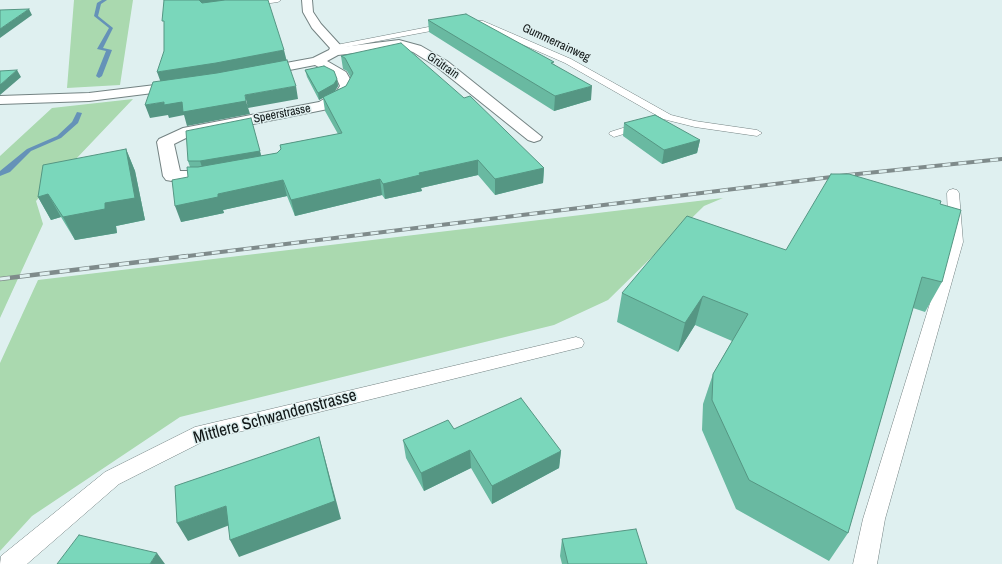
<!DOCTYPE html>
<meta charset="utf-8">
<style>
body{margin:0}
canvas{display:block;background:#dff0f0}
</style>
<canvas width="1002" height="564"></canvas>
<script>
const ctx = document.querySelector('canvas').getContext('2d');
ctx.lineJoin = 'round';
function fillPath(path, color) { ctx.fillStyle = color; ctx.fill(path, 'evenodd'); }
const shape = rows => new Path2D(rows.map(r => 'M' + r).join(''));
function strokePath(path, color, width, dash) { ctx.strokeStyle = color; ctx.lineWidth = width; ctx.lineCap = dash ? 'butt' : 'round'; ctx.setLineDash(dash || []); ctx.stroke(path); }
function label(font, color, halo, rows, align = 'center') {
  ctx.font = font + ' "Archivo Narrow",sans-serif'; ctx.lineWidth = 3; ctx.setLineDash([]); ctx.textBaseline = 'middle'; ctx.strokeStyle = halo; ctx.fillStyle = color; for (const [text, x, y, turn = 0] of rows) {
    ctx.save(); ctx.translate(x, y); ctx.rotate((+turn || 0) * Math.PI / 180); ctx.textAlign = isNaN(turn) ? turn : align; if (halo) ctx.strokeText(text, 0, 0); ctx.fillText(text, 0, 0); ctx.restore();
  }
}
const green = shape([
 [74,0,133,0,120,85,67,88],
 [133,99,36,201,43,224,0,318,0,156,52,108],
 [723,198,704,206,608,300,554,325,180,417,32,516,0,551,0,363,38,280]
]);
const stream = shape([
 [102,0,107,0,101,4,98,16,113,28,103,48,112,50,102,76,99,78,96,76,106,51,97,49,109,28,94,16,97,3,102,0],
 [77,112,82,113,78,123,61,138,31,151,10,172,0,176,0,171,27,149,57,136,72,122,77,112]
]);
const lane = shape([
 [263,0,281,0,278,2,249,6,245,4,249,2,263,0],
 [467,20,483,21,571,59,671,115,695,121,757,130,762,133,757,136,695,127,663,119,565,63,478,25,467,24,467,20],
 [449,23,453,25,452,27,336,49,332,47,336,45,449,23],
 [642,122,647,125,646,127,614,137,609,134,610,132,642,122],
 [953,189,957,190,959,193,963,242,885,519,877,564,853,564,863,519,949,242,947,193,949,190,953,189],
 [576,337,582,339,584,343,582,347,206,440,119,484,27,564,0,564,1,556,105,472,195,427,576,337]
]);
const street = shape([
 [302,0,312,0,313,12,321,24,342,47,399,40,421,46,447,61,542,137,540,140,534,142,528,140,437,67,413,52,399,48,338,55,327,61,346,72,354,86,347,98,328,109,188,137,174,144,180,171,203,171,217,168,223,169,226,173,223,177,203,181,172,181,166,180,163,176,157,142,159,139,183,128,319,102,336,92,340,86,336,77,315,65,259,76,254,75,252,72,254,69,259,68,313,58,329,50,330,48,312,28,303,12,302,0],
 [180,82,185,83,187,86,185,89,89,101,0,104,0,96,89,93,180,82]
]);
const railFar1 = shape([
 [180,257,848,175,1002,159]
]);
const rail = shape([
 [0,279,188,256]
]);
const wall = shape([
 [428,20,554,64,591,100,554,111,429,32],
 [341,56,544,168,543,183,495,195,478,175,421,188,422,191,385,199,382,195,295,216,287,196,223,210,224,213,181,222,188,177,190,167,188,161,251,118,261,156,277,153,281,149,280,145,338,134,325,111,323,98,319,100,307,77,305,70,337,79,338,86,335,91,346,86,351,78,347,71,343,69],
 [624,123,700,140,697,153,662,164,623,136],
 [126,149,135,171,145,220,116,226,117,233,75,240,61,217,51,220,38,197],
 [940,204,942,282,925,312,913,308,848,533,829,561,736,509,702,430,703,404,713,374,732,341,695,325,678,352,617,322,622,293,786,250],
 [454,429,561,451,559,468,492,504,471,468,424,491,406,458,403,440],
 [562,539,647,564,562,564,560,556]
]);
const shadedWall = shape([
 [198,0,253,0,206,6],
 [29,9,32,15,0,38,0,29],
 [284,50,287,62,161,83,157,72],
 [17,70,21,77,0,95,0,85],
 [337,79,338,86,335,91,319,100,318,93],
 [296,86,298,99,248,108,245,95],
 [592,86,591,100,554,111,555,96],
 [246,101,250,114,187,126,184,115,169,118,168,115,150,118,145,105,164,102],
 [700,140,697,153,662,164,664,150],
 [126,149,135,171,145,220,116,226,117,233,75,240,63,217,105,203],
 [260,151,262,159,203,170,200,161],
 [478,160,478,175,421,188,422,191,385,199,383,184,419,173],
 [544,168,543,183,495,195,495,179],
 [380,179,382,195,295,216,291,200],
 [283,180,287,196,223,210,224,213,181,222,175,206,218,194],
 [48,194,61,217,51,220,38,197],
 [703,296,695,325,678,352,685,323],
 [319,437,324,455,341,519,239,557,230,540],
 [470,450,471,468,424,491,421,473],
 [561,451,559,468,492,504,492,486],
 [226,506,235,523,188,541,177,523],
 [157,553,165,564,150,564]
]);
const building = shape([
 [164,0,199,0,202,3,225,0,268,0,284,50,216,63,157,72,164,51,164,21,162,21,164,0],
 [29,9,0,29,0,10,29,9],
 [466,14,554,62,551,63,592,86,555,96,428,20,466,14],
 [401,43,464,98,470,96,544,168,495,179,478,160,419,173,420,175,383,184,380,179,291,200,283,180,218,194,218,197,175,206,172,180,188,177,187,167,198,167,277,153,281,149,280,145,342,133,323,97,346,86,353,73,345,58,341,56,401,43],
 [287,60,296,86,245,95,246,101,183,112,182,102,164,105,164,102,145,105,153,82,217,73,287,60],
 [324,66,334,71,337,79,334,84,318,93,305,70,324,66],
 [17,70,0,85,0,71,17,70],
 [655,115,700,140,664,150,624,123,655,115],
 [251,118,260,151,200,161,188,161,186,131,251,118],
 [126,149,135,198,105,203,105,209,63,217,48,194,38,197,43,165,126,149],
 [831,174,849,174,941,201,940,204,961,210,942,282,922,277,848,533,749,480,712,400,713,374,748,314,703,296,685,323,622,293,687,216,786,250,831,174],
 [521,398,561,451,492,486,470,450,421,473,403,440,448,420,454,429,521,398],
 [319,437,335,501,230,540,226,506,177,523,175,486,319,437],
 [636,529,647,564,568,564,562,539,636,529],
 [79,535,157,553,150,564,57,564,79,535]
]);
const farStreetnames = [
 ["Gummerrainweg",556,43,25],
 ["Grütrain",443,66,35],
 ["Speerstrasse",282,114,-11]
];
const nearStreetnames = [
 ["Mittlere Schwandenstrasse",275,417,-15]
];
fillPath(green, '#aad9af');
fillPath(stream, '#6592b8');
strokePath(lane, '#748383', 1);
strokePath(street, '#748383', 2);
fillPath(lane, '#fff');
fillPath(street, '#fff');
strokePath(railFar1, '#7f8b8b', 4);
strokePath(rail, '#7f8b8b', 4.5);
strokePath(railFar1, '#dff0f0', 2.5, [8]);
strokePath(rail, '#dff0f0', 3, [10]);
fillPath(wall, '#69b9a1');
fillPath(shadedWall, '#559683');
fillPath(building, '#7ad7bb');
strokePath(building, '#559683', 1);
label('12px', '#121818', '#dff0f0', farStreetnames);
label('17px', '#121818', '#dff0f0', nearStreetnames);
</script>
